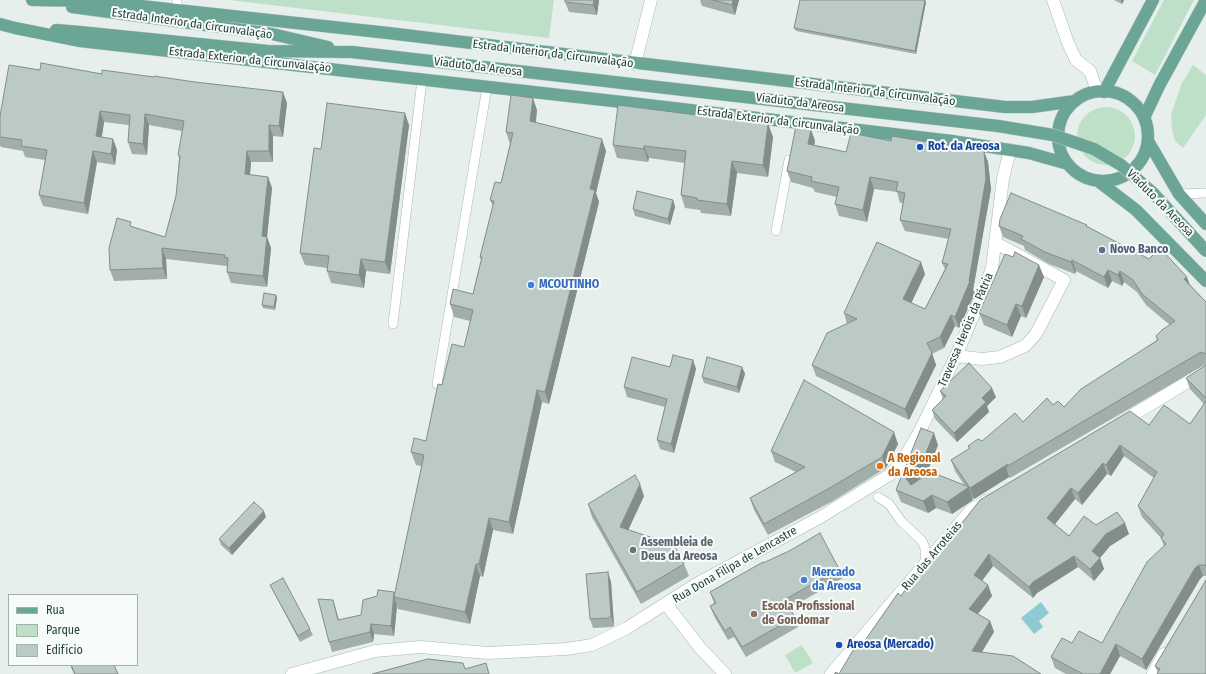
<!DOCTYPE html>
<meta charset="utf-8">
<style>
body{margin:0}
#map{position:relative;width:1206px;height:674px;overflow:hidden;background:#e6efeb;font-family:"Fira Sans Condensed",sans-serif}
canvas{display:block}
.legend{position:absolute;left:8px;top:594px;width:130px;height:72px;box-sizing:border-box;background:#f7fbf9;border:1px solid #a3b1ad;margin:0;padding:5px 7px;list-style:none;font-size:12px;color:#24423a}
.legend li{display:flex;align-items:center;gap:8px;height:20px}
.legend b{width:20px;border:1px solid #a3b1ad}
</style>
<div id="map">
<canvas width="1206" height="674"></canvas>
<ul class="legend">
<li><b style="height:5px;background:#6aa596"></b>Rua</li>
<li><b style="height:11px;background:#bfe0c8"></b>Parque</li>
<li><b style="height:11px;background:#bbcac4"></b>Edifício</li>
</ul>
</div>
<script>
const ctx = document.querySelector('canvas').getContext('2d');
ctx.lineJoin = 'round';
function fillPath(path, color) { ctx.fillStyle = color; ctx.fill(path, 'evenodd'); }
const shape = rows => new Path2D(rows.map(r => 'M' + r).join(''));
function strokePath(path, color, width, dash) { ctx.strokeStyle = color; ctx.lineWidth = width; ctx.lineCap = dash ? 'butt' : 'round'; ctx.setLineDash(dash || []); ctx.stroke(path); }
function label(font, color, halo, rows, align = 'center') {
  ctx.font = font + ' "Fira Sans Condensed",sans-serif'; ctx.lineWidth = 4; ctx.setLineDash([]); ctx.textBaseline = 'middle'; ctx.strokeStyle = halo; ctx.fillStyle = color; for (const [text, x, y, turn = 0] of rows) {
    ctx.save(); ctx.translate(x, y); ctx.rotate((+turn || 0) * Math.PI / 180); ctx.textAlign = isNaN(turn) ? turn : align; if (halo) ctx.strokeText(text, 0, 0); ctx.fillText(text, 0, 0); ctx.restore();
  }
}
const green = shape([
 [229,0,554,0,549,38],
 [1164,0,1194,0,1155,75,1132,61],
 [1193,65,1206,75,1206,115,1183,148,1175,141,1172,130,1171,115,1181,85],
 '1077 136a29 29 0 1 1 58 0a29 29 0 1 1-58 0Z',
 [802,645,813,663,795,673,785,655]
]);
const water = shape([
 [1041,602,1049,613,1039,621,1043,627,1034,634,1021,618]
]);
const service = shape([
 [177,10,177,0],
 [1179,194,1206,193],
 [776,231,789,160],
 [393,324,422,80],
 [437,384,487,87],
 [878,497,889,504,901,521,922,541,925,548,926,562]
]);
const minor = shape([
 [1053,0,1068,43,1076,60,1090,71,1097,91],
 [635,64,651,0],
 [956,356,982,359,1000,357,1025,346,1036,334,1064,280,996,243],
 [1121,422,1206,371],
 [666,604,701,649,725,674],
 [292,674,375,651,421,647,488,653,566,649,592,645,627,628,698,583,819,518,891,474,903,460,920,431,956,356,984,290,992,268,1003,179,1008,158,1011,150],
 [831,674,971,510,986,501]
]);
const secondary = shape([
 [1153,674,1164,654]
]);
const primary = shape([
 [32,0,96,1,177,10,388,33,1005,107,1032,107,1075,101],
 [72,7,272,34,328,47],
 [0,24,15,28,80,41,622,102,952,141,1029,153,1068,164],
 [56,30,80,32,268,51,352,52],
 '1058 136a45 45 0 1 1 90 0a45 45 0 1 1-90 0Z',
 [1104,92,1153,0],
 [1144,118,1159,86,1206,0],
 [1148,141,1179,194,1206,224],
 [1098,181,1136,210,1206,281]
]);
const primaryBridge = shape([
 [352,52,998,126,1053,135,1094,149,1121,165,1153,193,1206,251]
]);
const wall = shape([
 [599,0,597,15,569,12,565,2],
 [700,0,739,0,735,15,702,6],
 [1114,0,1124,0,1122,4],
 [926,2,916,54,796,31,794,28],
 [40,70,102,74,195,82,287,103,283,137,273,136,273,162,251,162,250,175,268,177,272,188,267,237,271,248,267,287,231,283,227,272,227,266,166,259,167,279,114,281,110,270,133,227,165,237,176,196,179,158,178,155,182,131,149,125,147,155,132,154,128,142,129,125,104,122,102,137,113,139,117,150,115,165,97,162,88,214,43,206,39,195,45,160,25,157,23,151,1,147,0,145,0,116],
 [537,110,536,123,606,151,596,193,599,202,549,404,542,402,513,534,493,530,483,577,480,576,470,624,398,609,397,606,394,636,374,634,373,642,332,652,329,642,333,600,339,620,361,615,395,593,422,466,416,465,411,452,426,441,442,385,464,347,470,321,454,317,450,304,473,294,481,260,480,257,493,206,490,200,501,183,510,144,506,132],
 [768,124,773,137,768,177,737,173,731,216,701,213,700,210,685,208,681,195,685,163,649,158,648,162,617,158,613,145],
 [409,125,390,274,366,271,364,288,331,283,327,271,327,268,305,265,300,253,321,149],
 [815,141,814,145,846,152,891,141,984,151,988,162,991,189,973,290,975,293,959,328,955,326,944,348,932,354,936,365,909,420,816,376,812,365,847,324,844,313,925,274,911,303,925,309,945,269,942,263,949,239,905,231,900,220,903,203,900,203,897,192,874,189,867,222,839,216,835,204,837,197,815,192,813,188,791,182,787,171],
 [673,200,675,207,670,225,635,216,633,209],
 [1087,225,1087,226,1190,285,1206,302,1206,364,1010,478,1009,477,974,499,972,497,973,500,952,514,936,508,928,513,901,502,896,490,938,445,928,470,916,482,965,486,955,471,951,460,969,449,968,446,982,441,1023,422,1053,405,1064,407,1157,340,1156,336,1170,325,1146,305,1137,292,1124,282,1122,286,1112,281,1108,288,1076,271,1075,274,1049,264,1025,250,1024,246,1003,237,999,226],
 [1013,257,1044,277,1026,318,1021,316,1012,337,984,325,979,313],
 [276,295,277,298,275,310,263,308,262,305],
 [693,360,696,369,674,453,660,449,657,440,665,407,627,397,624,387],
 [1206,365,1206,576,1203,576,1200,579,1146,670,1120,656,1110,674,1066,674,1055,668,1051,657,1072,643,1102,643,1164,546,1161,538,1142,517,1138,506,1154,478,1124,456,1111,476,1107,474,1082,505,1075,499,1055,524,1069,536,1096,525,1129,534,1110,546,1100,558,1104,569,1094,581,1078,567,1037,593,1033,598,993,566,982,581,988,585,992,596,978,614,990,621,994,632,839,674,901,596,925,570,1149,425,1190,424,1204,404,1190,389,1186,378],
 [742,367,745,374,739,393,704,383,702,377],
 [940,391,996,397,987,406,989,412,957,442,935,419,932,410,943,399],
 [898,444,886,468,833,501,768,535,754,510,750,498,796,472,775,462,771,451],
 [644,496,628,530,684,564,689,576,641,604,592,517,588,504],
 [266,517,232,555,221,545,219,539],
 [763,563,839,569,843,578,790,608,795,617,798,627,746,657,734,637,728,640,714,616,710,606,714,603,710,592],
 [1206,580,1158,673,1155,666],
 [611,582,614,626,612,627,593,628,590,619],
 [270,585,310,629,313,635,300,642,273,591],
 [70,665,114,665,118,674,74,674]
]);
const shadedWall = shape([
 [594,0,599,0,597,15,593,5],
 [733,0,739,0,735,15,732,5],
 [925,0,926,2,916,54,915,51],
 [1121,0,1124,0,1122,4],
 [283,92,287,103,283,137,279,126],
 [533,98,537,110,534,133,530,121],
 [100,111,104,122,100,147,96,136],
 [405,113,409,125,390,274,385,262],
 [145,114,149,125,147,155,143,144],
 [768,124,773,137,768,177,763,165],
 [269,125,273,136,273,162,269,151],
 [811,129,815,141,812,155,808,144],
 [113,139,117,150,115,165,111,154],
 [602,139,606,151,596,193,599,202,549,404,545,392,590,189],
 [644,146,649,158,648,162,644,149],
 [93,151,97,162,88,214,84,203],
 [247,151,251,162,249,185,245,174],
 [984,151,988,162,991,189,973,290,975,293,959,328,955,317,969,281],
 [732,161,737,173,731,216,727,204],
 [268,177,272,188,266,247,262,236],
 [870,177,874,189,867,222,863,210],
 [673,200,675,207,670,225,668,219],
 [267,237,271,248,267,287,263,276],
 [162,248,166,259,167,279,163,268],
 [361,259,366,271,364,288,359,275],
 [1072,260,1076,271,1075,274,1071,262],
 [921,262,925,274,908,310,903,299],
 [1039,265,1044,277,1026,318,1022,306],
 [1108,270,1112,281,1108,288,1104,277],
 [1120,271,1124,282,1122,286,1118,275],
 [1187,277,1191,288,1184,279],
 [276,295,277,298,275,310,274,307],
 [1016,304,1021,316,1012,337,1007,325],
 [951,315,955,326,944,348,940,337],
 [932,353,936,365,909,420,905,409],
 [693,360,696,369,674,453,671,444],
 [742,367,745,374,739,393,737,387],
 [992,388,996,397,987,406,989,412,957,442,954,433,982,398],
 [537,390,542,402,513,534,509,522],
 [894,432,898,444,886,468,882,457],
 [934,433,938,445,928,470,909,489,904,476],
 [1120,445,1124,456,1111,476,1106,465],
 [1103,463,1107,474,1082,505,1078,493],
 [1008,464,1006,467,1009,477,974,499,970,488],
 [640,484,644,496,624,539,620,527],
 [969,487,973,500,952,514,947,502],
 [1071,488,1075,499,1051,529,1047,518],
 [932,495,936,508,928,513,923,501],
 [264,511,266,517,232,555,229,548],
 [489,518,493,530,483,577,479,564],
 [1125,523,1129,534,1110,546,1100,558,1104,569,1094,581,1090,569,1092,551,1106,534],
 [989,554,993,566,978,586,974,575],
 [1074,556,1078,567,1037,593,1033,598,1029,587,1033,582],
 [476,564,480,576,470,624,465,612],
 [1199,565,1203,576,1200,579,1146,670,1142,659,1195,568],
 [608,572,611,582,614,626,611,616],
 [988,585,992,596,973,620,969,609],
 [394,597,397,606,394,636,391,626],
 [333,600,336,610,341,630,338,620],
 [990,621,994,632,976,662,972,651],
 [371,624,374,634,373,642,370,632],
 [1116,644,1120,656,1110,674,1100,674]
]);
const building = shape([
 [565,0,594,0,593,5,565,2,565,0],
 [713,0,733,0,732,5,713,0],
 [800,0,925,0,915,51,794,28,800,0],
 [41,63,102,74,102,70,154,77,154,76,195,82,283,92,279,126,269,125,269,151,247,151,245,174,268,177,262,236,267,237,263,276,227,272,228,258,224,257,225,255,162,248,163,268,110,270,109,248,117,218,131,222,130,226,165,237,176,196,180,156,178,155,184,121,145,114,143,144,128,142,130,115,100,111,96,136,113,139,111,154,93,151,84,203,39,195,47,150,21,146,22,140,0,137,0,116,9,65,40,70,41,63],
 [511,95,533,98,530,121,602,139,590,189,595,190,545,392,537,390,509,522,489,518,479,564,476,564,465,612,394,597,424,455,411,452,414,438,426,441,438,384,442,385,452,344,464,347,473,310,450,304,453,289,473,294,482,257,480,257,494,201,490,200,495,182,501,183,513,133,506,132,511,95],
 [327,103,405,113,385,262,361,259,359,275,327,271,329,256,300,253,314,148,321,149,327,103],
 [618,105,768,124,763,165,732,161,727,204,697,200,697,198,681,195,686,151,644,146,644,149,613,145,618,105],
 [796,126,811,129,808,144,846,152,851,133,891,141,892,136,984,151,986,178,969,281,970,281,955,317,951,315,940,337,927,343,932,353,905,409,812,365,827,333,857,319,844,313,877,242,921,262,903,299,925,309,948,264,942,263,951,229,900,220,905,193,896,191,898,182,870,177,863,210,835,204,839,187,811,181,812,177,787,171,796,126],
 [637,191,673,200,668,219,633,209,637,191],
 [1011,193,1087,225,1086,226,1149,259,1160,248,1187,277,1184,279,1206,302,1206,354,1201,352,1006,467,1008,464,970,488,951,460,970,448,968,446,978,439,982,441,1015,413,1023,422,1047,398,1053,405,1058,401,1064,407,1081,389,1158,340,1156,336,1162,330,1175,321,1142,294,1133,280,1120,271,1118,275,1108,270,1104,277,1072,260,1071,262,1045,252,1021,239,1023,236,999,226,1000,219,1011,193],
 [1015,252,1039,265,1022,306,1016,304,1007,325,979,313,1005,254,1013,257,1015,252],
 [264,293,276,295,274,307,262,305,264,293],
 [673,355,693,360,671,444,657,440,667,399,624,387,632,357,670,367,673,355],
 [707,357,742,367,737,387,702,377,707,357],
 [969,363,992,388,982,398,986,402,954,433,932,410,946,396,940,391,969,363],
 [1206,365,1206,398,1186,378,1206,365],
 [804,380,894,432,882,457,828,489,764,524,750,498,805,467,771,451,804,380],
 [1206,401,1206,566,1205,565,1199,565,1195,568,1142,659,1116,644,1100,674,1083,674,1051,657,1062,638,1072,643,1079,631,1102,643,1147,562,1166,544,1161,538,1164,534,1138,506,1157,472,1120,445,1106,465,1103,463,1078,493,1071,488,1047,518,1069,536,1084,516,1096,525,1117,512,1125,523,1106,534,1092,551,1100,558,1090,569,1074,556,1033,582,1029,587,989,554,974,575,988,585,969,609,990,621,972,651,1013,656,1041,674,834,674,836,672,839,674,855,647,859,649,898,593,901,596,921,567,925,570,980,500,1130,411,1149,425,1164,405,1190,424,1206,401],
 [921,428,934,433,924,458,904,476,911,485,931,472,969,487,947,502,932,495,923,501,896,490,921,428],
 [635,475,640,484,620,527,674,545,684,564,637,592,588,504,635,475],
 [254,502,264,511,229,548,219,539,254,502],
 [820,533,839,569,784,600,795,617,742,647,730,627,725,631,710,606,716,603,710,592,763,562,763,563,789,551,820,533],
 [608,572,611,616,608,618,590,619,586,574,608,572],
 [283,578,310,629,298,636,270,585,283,578],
 [1206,580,1206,674,1157,674,1160,669,1155,666,1206,580],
 [378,590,394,592,391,626,371,624,370,632,329,642,318,599,333,600,338,620,361,615,363,600,377,596,378,590],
 [428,659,463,663,465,669,486,663,489,674,372,674,428,659],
 [71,665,114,665,118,674,75,674,71,665]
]);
const markers = [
 [920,147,4,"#1a4fb4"],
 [1102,250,4,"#5c6f8a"],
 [531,285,4,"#3f7fe0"],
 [880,466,4,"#e8710a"],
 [633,550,4,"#6b7280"],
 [804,580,4,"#3f7fe0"],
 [754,614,4,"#8d6e63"],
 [839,645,4,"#1a4fb4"]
];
const streetNames = [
 ["Estrada Interior da Circunvalação",192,24,8],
 ["Estrada Interior da Circunvalação",553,54,7],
 ["Estrada Exterior da Circunvalação",250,60,6],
 ["Viaduto da Areosa",478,67,7],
 ["Estrada Interior da Circunvalação",875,92,7],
 ["Viaduto da Areosa",800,103,7],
 ["Estrada Exterior da Circunvalação",778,121,7],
 ["Viaduto da Areosa",1160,203,45],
 ["Travessa Heróis da Pátria",966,330,-67],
 ["Rua das Arroteias",932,556,-50],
 ["Rua Dona Filipa de Lencastre",735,565,-30]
];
const transitNames = [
 ["Rot. da Areosa",928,147],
 ["Areosa (Mercado)",847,645]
];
const serviceNames = [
 ["Novo Banco",1110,250]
];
const shopNames = [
 ["MCOUTINHO",539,285],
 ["Mercado",812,573],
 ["da Areosa",812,587]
];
const foodNames = [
 ["A Regional",888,459],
 ["da Areosa",888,473]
];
const worshipNames = [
 ["Assembleia de",641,543],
 ["Deus da Areosa",641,557]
];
const educationNames = [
 ["Escola Profissional",762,607],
 ["de Gondomar",762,621]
];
fillPath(green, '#bfe0c8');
fillPath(water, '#8ec9d4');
strokePath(service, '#a8b8b2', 10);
strokePath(minor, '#a8b8b2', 13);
strokePath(secondary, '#a4bbb3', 13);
strokePath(primary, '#c2cac8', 13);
strokePath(service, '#fff', 9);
strokePath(minor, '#fff', 12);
strokePath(secondary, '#fff', 12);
strokePath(primary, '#6aa596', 12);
strokePath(primaryBridge, '#c2cac8', 13, []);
strokePath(primaryBridge, '#6aa596', 12);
fillPath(wall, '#a1aea9');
fillPath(shadedWall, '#838d89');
fillPath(building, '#bbcac4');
strokePath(building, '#838d89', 1);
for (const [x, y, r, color] of markers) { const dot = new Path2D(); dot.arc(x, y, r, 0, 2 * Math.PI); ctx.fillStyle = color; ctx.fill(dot); strokePath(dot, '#f7fbf9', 1.5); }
label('12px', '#24423a', '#f7fbf9', streetNames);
label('bold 12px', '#164399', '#f7fbf9', transitNames, 'left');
label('bold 12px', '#4e5e75', '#f7fbf9', serviceNames, 'left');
label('bold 12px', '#366cbe', '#f7fbf9', shopNames, 'left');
label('bold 12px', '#c56008', '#f7fbf9', foodNames, 'left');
label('bold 12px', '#5b616d', '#f7fbf9', worshipNames, 'left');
label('bold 12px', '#785e54', '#f7fbf9', educationNames, 'left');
</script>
